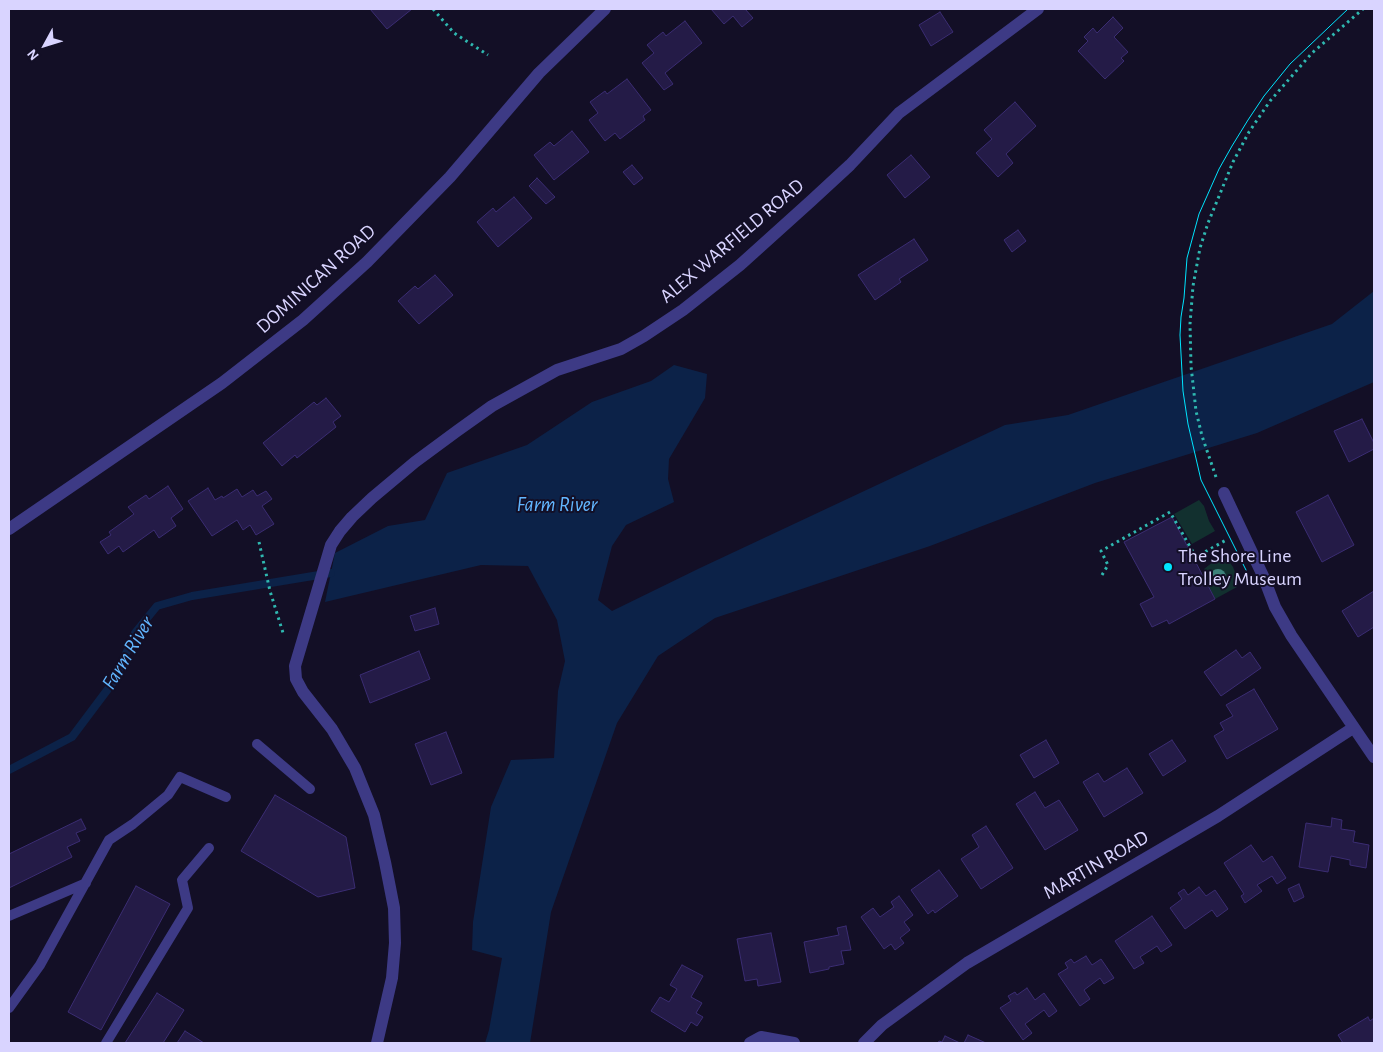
<!DOCTYPE html>
<style>
body{margin:0}
#map{position:relative;width:1383px;height:1052px;overflow:hidden;background:#130f26;font-family:"Alegreya Sans",sans-serif}
canvas{display:block}
.frame{position:absolute;inset:0;border:10px solid #d9d4ff;pointer-events:none}
.north{position:absolute;left:20px;top:20px;width:50px;height:50px;-webkit-text-stroke:4px #130f26;paint-order:stroke;rotate:231deg;font-size:14px;font-weight:700;line-height:20px;text-align:center;color:#d9d4ff}
.north::after{content:'';display:block;margin:auto;width:18px;height:22px;background:#d9d4ff;clip-path:polygon(50% 0,100% 100%,50% 72%,0 100%)}
</style>
<div id="map">
<canvas width="1383" height="1052"></canvas>
<div class="frame"></div>
<div class="north">N</div>
</div>
<script>
const ctx = document.querySelector('canvas').getContext('2d');
ctx.lineJoin = 'round';
function fillPath(path, color) { ctx.fillStyle = color; ctx.fill(path, 'evenodd'); }
const shape = rows => new Path2D(rows.map(r => 'M' + r).join(''));
function strokePath(path, color, width, dash) { ctx.strokeStyle = color; ctx.lineWidth = width; ctx.lineCap = dash ? 'butt' : 'round'; ctx.setLineDash(dash || []); ctx.stroke(path); }
function label(font, color, halo, rows, align = 'center') {
  ctx.font = font + ' "Alegreya Sans",sans-serif'; ctx.lineWidth = 4; ctx.setLineDash([]); ctx.textBaseline = 'middle'; ctx.strokeStyle = halo; ctx.fillStyle = color; for (const [text, x, y, turn = 0] of rows) {
    ctx.save(); ctx.translate(x, y); ctx.rotate((+turn || 0) * Math.PI / 180); ctx.textAlign = isNaN(turn) ? turn : align; if (halo) ctx.strokeText(text, 0, 0); ctx.fillText(text, 0, 0); ctx.restore();
  }
}
const green = shape([
 [1199,500,1204,506,1209,521,1215,531,1192,544,1174,514],
 [1226,557,1233,567,1237,577,1237,587,1215,599,1203,575,1205,575,1204,569,1213,562]
]);
const water = shape([
 [1374,291,1374,382,1257,433,1095,483,930,546,715,618,658,656,617,723,551,912,530,1043,485,1043,489,1030,502,958,472,950,473,922,491,807,511,760,554,758,558,691,565,661,557,620,528,566,481,565,325,602,335,553,388,526,425,520,447,473,527,445,592,402,651,381,674,365,707,374,705,398,669,459,668,479,674,502,626,525,612,546,598,600,612,611,700,568,1005,425,1068,415,1332,324]
]);
const stream = shape([
 [9,770,72,737,114,681,135,633,157,606,192,596,331,573]
]);
const building = shape([
 [370,9,412,9,387,29,370,9],
 [711,9,745,9,753,18,742,27,733,16,724,24,711,9],
 [940,12,953,32,931,46,919,25,940,12],
 [1113,17,1123,28,1114,37,1128,52,1121,58,1124,61,1105,79,1078,51,1088,41,1084,37,1093,28,1097,33,1113,17],
 [685,21,702,43,665,73,673,84,664,90,642,63,654,53,647,45,663,32,666,36,685,21],
 [627,79,651,110,643,116,645,120,620,139,615,133,605,141,589,120,598,113,590,102,605,91,607,94,627,79],
 [1015,102,1036,126,1006,154,1013,163,998,177,976,153,992,139,984,130,1015,102],
 [572,131,589,152,554,180,534,155,550,142,554,146,572,131],
 [911,155,930,177,905,198,887,175,911,155],
 [632,165,643,178,634,185,623,172,632,165],
 [537,178,555,197,546,204,529,186,537,178],
 [514,197,532,218,498,247,477,222,493,208,496,212,514,197],
 [1018,230,1026,241,1012,252,1004,240,1018,230],
 [914,239,928,260,899,279,901,282,875,300,858,275,914,239],
 [435,275,453,295,419,324,398,301,415,286,418,289,435,275],
 [326,398,341,416,333,422,336,427,297,458,295,455,282,466,263,443,314,402,317,405,326,398],
 [1362,419,1374,443,1374,449,1349,462,1334,431,1362,419],
 [168,486,183,509,171,518,176,526,159,538,154,530,123,552,119,546,108,554,100,542,111,535,109,532,134,514,128,507,146,495,149,499,168,486],
 [208,488,215,500,222,496,223,498,237,489,242,497,253,490,257,496,266,491,272,499,262,506,274,524,256,535,250,525,243,530,237,520,212,536,188,501,208,488],
 [1328,495,1354,545,1322,562,1296,512,1328,495],
 [1172,517,1215,599,1169,624,1167,620,1152,627,1140,604,1154,597,1124,542,1172,517],
 [1374,591,1374,627,1358,637,1342,611,1374,591],
 [435,608,439,624,415,631,410,616,435,608],
 [1236,650,1242,658,1250,652,1261,668,1221,696,1204,672,1236,650],
 [419,651,430,679,370,703,360,675,419,651],
 [1254,689,1278,729,1227,759,1214,736,1224,730,1220,723,1233,716,1226,705,1254,689],
 [446,732,462,773,431,785,415,744,446,732],
 [1046,740,1059,763,1034,778,1020,755,1046,740],
 [1172,740,1186,761,1163,776,1149,754,1172,740],
 [1127,768,1143,793,1104,817,1083,782,1098,773,1104,782,1127,768],
 [1035,792,1045,808,1059,800,1078,830,1045,850,1016,804,1035,792],
 [275,795,346,837,355,888,318,897,241,851,275,795],
 [1332,818,1342,820,1341,829,1355,831,1353,842,1369,845,1366,868,1350,865,1350,860,1331,856,1328,872,1299,867,1306,823,1331,827,1332,818],
 [81,819,86,829,76,833,80,841,67,847,72,857,9,888,9,854,81,819],
 [986,826,1013,868,981,889,961,859,979,847,972,835,986,826],
 [1251,845,1263,862,1272,856,1286,878,1277,884,1272,876,1257,885,1262,891,1245,903,1241,896,1244,894,1224,863,1251,845],
 [939,870,958,896,935,913,933,910,928,914,911,890,939,870],
 [1299,884,1304,897,1294,902,1288,889,1299,884],
 [136,886,170,904,101,1030,68,1012,136,886],
 [1199,887,1206,896,1215,890,1228,909,1217,917,1212,910,1185,929,1170,908,1182,899,1178,893,1184,889,1188,895,1199,887],
 [899,896,913,915,904,922,910,930,900,938,904,943,895,950,891,944,884,949,861,917,873,908,880,917,894,907,891,902,899,896],
 [1152,916,1172,945,1161,952,1157,946,1140,957,1144,963,1134,969,1115,941,1152,916],
 [846,926,851,950,841,951,844,964,829,967,829,969,810,973,804,942,839,935,837,928,846,926],
 [771,933,781,982,758,986,757,979,745,981,737,939,771,933],
 [1086,956,1092,965,1101,959,1114,978,1104,984,1100,978,1084,990,1090,999,1080,1006,1058,974,1068,968,1065,963,1071,959,1074,963,1086,956],
 [682,965,703,976,691,997,702,1003,696,1013,703,1017,697,1026,691,1022,685,1032,651,1011,660,997,669,1002,677,989,670,985,682,965],
 [1027,988,1035,1000,1044,993,1057,1011,1049,1017,1044,1010,1025,1024,1032,1033,1023,1040,1000,1008,1011,1001,1008,996,1015,992,1017,995,1027,988],
 [157,993,184,1010,163,1043,125,1043,157,993],
 [1368,1017,1370,1021,1374,1018,1374,1043,1343,1043,1338,1035,1368,1017],
 [185,1031,204,1043,177,1043,185,1031],
 [968,1035,986,1043,964,1043,968,1035],
 [945,1036,960,1043,938,1043,939,1041,942,1042,945,1036]
]);
const path = shape([
 [433,9,454,33,488,55],
 [1216,477,1202,436,1196,411,1191,366,1190,324,1193,286,1200,248,1208,223,1233,162,1249,132,1270,101,1312,53,1363,9],
 [259,542,270,591,284,636],
 [1194,558,1228,539],
 [1102,575,1108,565,1101,551,1170,512,1196,557]
]);
const lane = shape([
 [257,744,310,789],
 [9,916,86,883],
 [9,1008,40,965,109,840,133,824,168,795,180,777,226,797],
 [106,1043,188,908,182,880,209,848]
]);
const street = shape([
 [1224,493,1264,578,1275,607,1291,635,1374,757],
 [9,529,222,383,303,320,367,262,450,177,539,73,605,9],
 [377,1043,392,978,395,943,394,908,385,862,374,815,355,768,332,729,303,692,296,679,295,666,331,545,340,531,352,517,372,498,415,462,457,431,492,406,557,370,621,349,644,336,683,310,740,265,811,201,850,165,899,113,1038,9],
 [750,1043,761,1037,794,1043],
 [864,1043,882,1025,967,963,1218,816,1353,728]
]);
const tram = shape([
 [1246,570,1201,480,1188,424,1183,391,1180,335,1181,317,1184,298,1187,258,1199,214,1219,169,1232,146,1248,120,1264,96,1290,64,1348,9]
]);
const trees = [
 [1218,577]
];
const markers = [
 [1168,567,5,"#00e5ff"]
];
const streetNames = [
 ["ALEX WARFIELD ROAD",732,241,-40],
 ["DOMINICAN ROAD",316,279,-42],
 ["MARTIN ROAD",1096,865,-30]
];
const poiNames = [
 ["The Shore Line",1178,556],
 ["Trolley Museum",1178,579]
];
const waterNames = [
 ["Farm River",557,505],
 ["Farm River",128,653,-59]
];
fillPath(green, '#12302f');
fillPath(water, '#0c2248');
strokePath(stream, '#0c2248', 8);
fillPath(building, '#241b47');
strokePath(building, '#3b2d73', 1);
strokePath(path, '#2fb8b0', 3, [2.5, 4]);
strokePath(lane, '#3d3a85', 10);
strokePath(street, '#3d3a85', 12);
strokePath(tram, '#00e5ff', 1);
ctx.fillStyle = '#3d827b';
for (const [x, y] of trees) { ctx.beginPath(); ctx.arc(x, y, 8, 0, 2 * Math.PI); ctx.fill(); }
for (const [x, y, r, color] of markers) { const dot = new Path2D(); dot.arc(x, y, r, 0, 2 * Math.PI); ctx.fillStyle = color; ctx.fill(dot); strokePath(dot, '#130f26', 2); }
label('20px', '#d9d4ff', '#130f26', streetNames);
label('20px', '#d9d4ff', '#130f26', poiNames, 'left');
label('italic 21px', '#62b6ff', '#130f26', waterNames);
</script>
